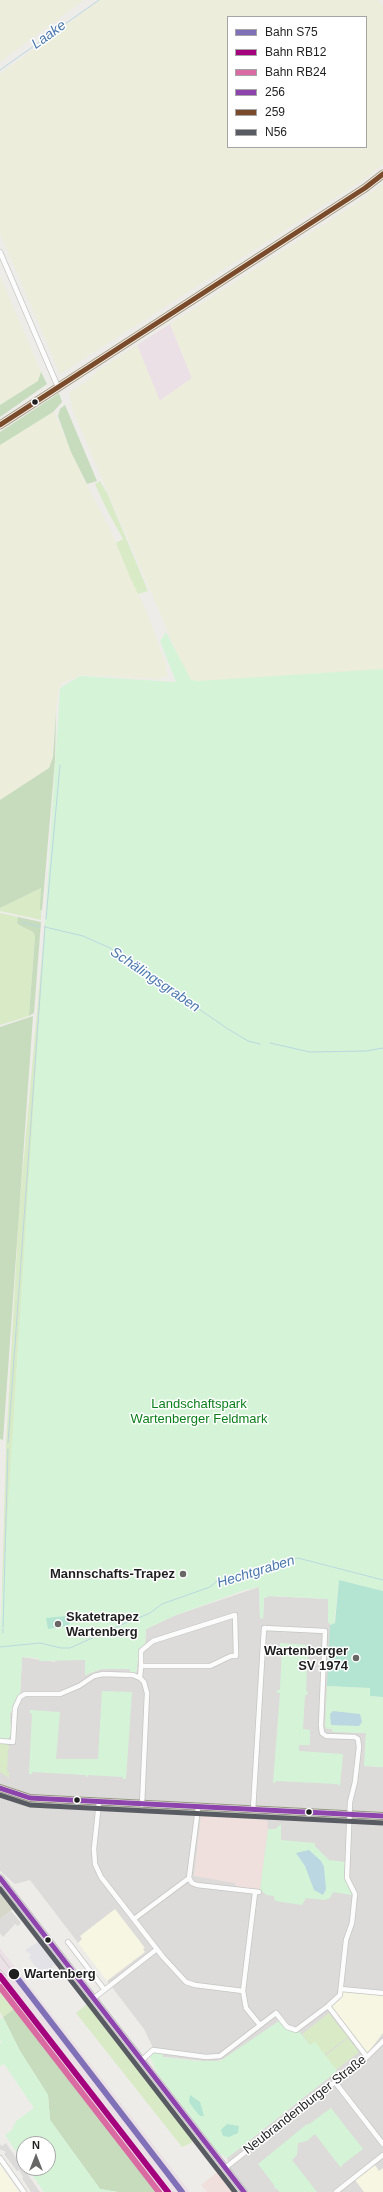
<!DOCTYPE html>
<meta charset="utf-8">
<style>
body{margin:0}
#map{position:relative;width:383px;height:2192px;overflow:hidden;background:#edece8;font-family:Arial,sans-serif}
canvas{display:block}
.legend{position:absolute;left:227px;top:16px;width:140px;height:132px;box-sizing:border-box;background:#fff;border:1px solid #a5a5a5;margin:0;padding:5px 7px;list-style:none;font-size:12px;color:#1f1f1f}
.legend li{display:flex;align-items:center;gap:8px;height:20px}
.legend b{width:20px;border:1px solid #a5a5a5}
.north{position:absolute;left:16px;top:2136px;width:40px;height:40px;box-sizing:border-box;background:#fff;border:1px solid #a5a5a5;border-radius:50%;rotate:0deg;font-size:11px;font-weight:700;line-height:16px;text-align:center;color:#1f1f1f}
.north::after{content:'';display:block;margin:auto;width:14px;height:18px;background:#676765;clip-path:polygon(50% 0,100% 100%,50% 72%,0 100%)}
</style>
<div id="map">
<canvas width="383" height="2192"></canvas>
<ul class="legend">
<li><b style="height:5px;background:#8070b7"></b>Bahn S75</li>
<li><b style="height:5px;background:#a5027d"></b>Bahn RB12</li>
<li><b style="height:5px;background:#da6ba2"></b>Bahn RB24</li>
<li><b style="height:5px;background:#8e44ad"></b>256</li>
<li><b style="height:5px;background:#7a4b2a"></b>259</li>
<li><b style="height:5px;background:#595b62"></b>N56</li>
</ul>
<div class="north">N</div>
</div>
<script>
const ctx = document.querySelector('canvas').getContext('2d');
ctx.lineJoin = 'round';
function fillPath(path, color) { ctx.fillStyle = color; ctx.fill(path, 'evenodd'); }
const shape = rows => new Path2D(rows.map(r => 'M' + r).join(''));
function strokePath(path, color, width, dash) { ctx.strokeStyle = color; ctx.lineWidth = width; ctx.lineCap = dash ? 'butt' : 'round'; ctx.setLineDash(dash || []); ctx.stroke(path); }
function label(font, color, halo, rows, align = 'center') {
  ctx.font = font + ' Arial,sans-serif'; ctx.lineWidth = 3; ctx.setLineDash([]); ctx.textBaseline = 'middle'; ctx.strokeStyle = halo; ctx.fillStyle = color; for (const [text, x, y, turn = 0] of rows) {
    ctx.save(); ctx.translate(x, y); ctx.rotate((+turn || 0) * Math.PI / 180); ctx.textAlign = isNaN(turn) ? turn : align; if (halo) ctx.strokeText(text, 0, 0); ctx.fillText(text, 0, 0); ctx.restore();
  }
}
const residential = shape([
 [259,1587,260,1618,263,1618,264,1598,269,1596,329,1599,328,1622,330,1623,332,1731,366,1733,365,1766,383,1767,383,2192,247,2192,230,2170,227,2158,337,2071,315,2043,311,2046,227,2058,215,2062,162,2057,162,2054,155,2052,144,2029,30,1880,15,1884,0,1871,0,1739,12,1725,10,1725,10,1713,13,1713,16,1700,20,1695,22,1657,55,1662,55,1659,86,1660,85,1675,101,1669,130,1669,130,1672,136,1674,139,1648,145,1645,146,1629,176,1615],
 [11,1911,21,1923,18,1926,15,1924,3,1937,0,1933,0,1919],
 [6,2143,40,2192,31,2192,22,2178,23,2177,19,2170,17,2171,4,2154,6,2152,0,2149,0,2144,2,2146]
]);
const commercial = shape([
 [203,1813,267,1816,268,1829,260,1890,235,1886,235,1883,194,1876,201,1815],
 [221,2169,237,2192,207,2192,201,2185]
]);
const industrial = shape([
 [170,324,192,378,159,401,137,345],
 [0,1948,190,2192,159,2192,14,2009,0,1990]
]);
const education = shape([
 [115,1909,145,1948,143,1949,145,1952,107,1981,78,1943,82,1939,80,1936],
 [343,1992,383,1995,383,2033,367,2054,331,2007,339,2000],
 [0,2165,19,2192,0,2192],
 [375,2165,379,2171,383,2168,383,2192,364,2192,355,2180]
]);
const construction = shape([
 [0,1885,17,1906,0,1919]
]);
const farmland = shape([
 [0,0,84,0,0,62],
 [100,0,378,0,383,7,383,164,366,178,60,374,0,233,0,74],
 [228,17,366,17,366,147,228,147],
 [383,183,383,672,190,683,73,411,69,392,86,382,97,371,137,345,160,401,192,378,170,324,363,199],
 [0,276,41,372,38,381,0,405],
 [54,412,83,478,108,525,148,615,166,665,168,676,157,679,82,675,62,683,58,691,51,765,47,770,0,800,0,445,26,427]
]);
const grass = shape([
 [100,481,108,495,148,591,138,594,130,577,116,543,123,539,106,508,95,484],
 [41,888,41,920,0,911,0,908],
 [0,913,18,917,17,923,19,925,33,932,35,936,29,1016,0,1025],
 [45,922,57,924,238,1246,13,1441,7,1625,1,1627,6,1445,19,1212],
 [51,953,13,1435,18,1349],
 [0,1743,7,1744,10,1748,8,1749,7,1772,9,1772,9,1778,0,1772],
 [0,1990,14,2009,3,2017,0,2012],
 [90,2002,193,2134,191,2136,194,2140,191,2143,182,2147,76,2013],
 [329,2013,338,2025,311,2046,302,2034],
 [338,2025,348,2037,324,2055,315,2043],
 [348,2038,359,2052,336,2070,325,2056]
]);
const forest = shape([
 [41,372,47,384,0,417,0,405,38,381],
 [59,393,62,402,53,412,0,445,0,432],
 [65,405,97,481,87,484,71,452,58,416,60,409],
 [56,711,55,760,42,911,40,909,41,888,0,908,0,800,49,768,53,757],
 [18,917,41,922,34,1013,29,1016,35,936,33,932,19,925,17,923],
 [33,1016,3,1440,0,1439,0,1027],
 [14,2009,159,2192,118,2192,100,2189,50,2120,48,2095,20,2051,3,2017]
]);
const park = shape([
 [166,632,191,680,198,681,383,669,383,1591,339,1580,334,1625,328,1623,328,1599,269,1596,264,1598,263,1619,260,1618,259,1587,245,1590,176,1615,146,1629,145,1645,139,1648,136,1674,130,1673,130,1669,101,1669,85,1675,85,1660,40,1661,37,1658,22,1657,20,1695,16,1700,13,1713,10,1713,11,1735,8,1739,0,1739,0,1630,60,688,80,676,176,682,160,641],
 [280,1643,310,1645,308,1648,306,1691,308,1692,307,1695,305,1695,303,1729,310,1730,310,1745,299,1745,299,1751,343,1754,340,1786,337,1784,276,1781,275,1783,273,1783,280,1693,277,1693,277,1690,280,1690,282,1647,280,1646],
 [327,1686,370,1688,370,1696,383,1697,383,1767,364,1766,366,1733,332,1732,333,1729,327,1729,325,1726],
 [102,1691,132,1692,126,1779,123,1779,123,1777,88,1775,88,1777,85,1775,32,1772,32,1774,29,1774,32,1714,30,1713,30,1710,60,1712,56,1759,98,1759],
 [281,1824,281,1840,315,1843,315,1846,329,1860,345,1862,344,1878,352,1895,333,1892,330,1898,325,1900,306,1898,302,1905,275,1901,274,1896,267,1895,260,1890,268,1829,275,1829],
 [3,2017,20,2051,48,2095,50,2120,100,2189,118,2192,44,2192,27,2168,48,2168,48,2144,24,2144,24,2163,5,2135,12,2130,16,2121,34,2108,4,2064,0,2066,0,2044,2,2043,0,2040,0,2019],
 [279,2021,289,2031,298,2030,310,2045,315,2042,337,2071,227,2158,217,2151,158,2074,150,2057,155,2052,163,2054,163,2057,197,2061,220,2061],
 [331,2108,363,2149,342,2165,341,2168,315,2134,307,2141,298,2143,297,2155,292,2160,317,2192,280,2192,276,2188,275,2189,274,2185,258,2164,307,2124,308,2125]
]);
const pitch = shape([
 [339,1580,383,1591,383,1697,370,1696,370,1688,327,1686,330,1625,335,1623],
 [66,1616,72,1621,67,1626,48,1629,46,1618],
 [190,2095,200,2102,204,2116,200,2116,194,2109,189,2102],
 [227,2124,239,2126,238,2133,229,2137,223,2136,221,2130]
]);
const plaza = shape([
 [38,1937,61,1961,56,1967,54,1965,52,1966,53,1968,43,1976,29,1958,31,1955,25,1950,38,1942,36,1939]
]);
const water = shape([
 [333,1711,360,1714,362,1722,359,1726,331,1725,330,1714],
 [309,1850,321,1861,324,1867,326,1889,323,1895,314,1890,305,1866,296,1853]
]);
const stream = shape([
 [0,70,99,0],
 [46,919,60,765],
 [22,922,40,927],
 [45,927,83,936,110,948,228,1029,248,1041,260,1044],
 [270,1043,310,1052,366,1051,383,1048],
 [8,1443,45,926],
 [134,1620,150,1613,162,1604,210,1587,217,1581,298,1558,383,1580],
 [3,1627,8,1449],
 [3,1633,3,1629],
 [0,1647,40,1643,61,1648,70,1648,130,1621]
]);
const minor = shape([
 [0,252,58,387],
 [140,1678,141,1666,210,1666,231,1656,236,1656,235,1615,153,1641,141,1651,141,1666],
 [0,1741,13,1742,15,1708,20,1697,25,1694,60,1694,79,1686,94,1676,103,1674,133,1675,140,1678,144,1682,147,1693,142,1805],
 [99,1802,94,1849,95,1864,101,1877,163,1957,186,1982,195,1985,243,1991],
 [198,1808,189,1878,192,1883,197,1885,259,1892],
 [255,1893,243,1991,246,2008,260,2025],
 [134,1919,189,1878],
 [68,1942,104,1989],
 [341,1989,383,1993],
 [94,1998,157,1949],
 [328,2006,367,2057],
 [142,2060,153,2050,206,2057,220,2056,276,2013,287,2027,296,2030,328,2006,340,1995,346,1940,352,1923,355,1894,347,1878,350,1802,355,1782,359,1747,358,1739,355,1737,326,1736,322,1733,321,1726,325,1631,264,1628,253,1810],
 [335,2082,383,2144],
 [0,2158,24,2192],
 [225,2168,367,2057,383,2041],
 [336,2192,383,2155]
]);
const tertiary = shape([
 [0,1878,244,2192]
]);
const secondary = shape([
 [0,1788,30,1798,383,1816]
]);
const primary = shape([
 [0,425,365,188,383,174]
]);
const tram = shape([
 [0,1955,14,1974],
 [0,1969,6,1976]
]);
const bus1 = shape([
 [0,1788,30,1798,383,1816],
 [0,1878,244,2192]
]);
const bus2 = shape([
 [0,425,365,188,383,174]
]);
const bus3 = shape([
 [0,1795,30,1805,383,1823],
 [0,1889,235,2192]
]);
const rail1 = shape([
 [14,1974,182,2192]
]);
const rail2 = shape([
 [0,1976,168,2192]
]);
const rail3 = shape([
 [0,1987,159,2192]
]);
const markers = [
 [35,402,3.5,"#1f1f1f"],
 [183,1574,4,"#676765"],
 [58,1624,4,"#676765"],
 [356,1658,4,"#676765"],
 [77,1800,3.5,"#1f1f1f"],
 [309,1812,3.5,"#1f1f1f"],
 [48,1940,3.5,"#1f1f1f"],
 [14,1974,6,"#1f1f1f"]
];
const parkNames = [
 ["Landschaftspark",199,1404],
 ["Wartenberger Feldmark",199,1419]
];
const poiNames = [
 ["Mannschafts-Trapez",175,1574],
 ["Skatetrapez",66,1617,"left"],
 ["Wartenberg",66,1632,"left"],
 ["Wartenberger",348,1651],
 ["SV 1974",348,1666]
];
const stopNames = [
 ["Wartenberg",24,1974]
];
const streetNames = [
 ["Neubrandenburger Straße",305,2105,-38]
];
const waterNames = [
 ["Laake",49,35,-36],
 ["Schälingsgraben",155,980,34],
 ["Hechtgraben",256,1572,-17]
];
fillPath(residential, '#dcdbd9');
fillPath(commercial, '#efe0dd');
fillPath(industrial, '#ebe0e6');
fillPath(education, '#f6f6e3');
fillPath(construction, '#d6d6c9');
fillPath(farmland, '#eceddb');
fillPath(grass, '#d8ebc6');
fillPath(forest, '#c6dcbd');
fillPath(park, '#d5f4d7');
fillPath(pitch, '#b3e5d2');
fillPath(plaza, '#e3e2e7');
fillPath(water, '#bbd7e1');
strokePath(stream, '#bbd7e1', 1);
strokePath(minor, '#c6c6c4', 6);
strokePath(tertiary, '#c6c6c4', 8);
strokePath(secondary, '#949780', 8);
strokePath(primary, '#a49b84', 9);
strokePath(minor, '#fcfcfc', 4.5);
strokePath(tertiary, '#fcfcfc', 5.5);
strokePath(secondary, '#f2f4eb', 6);
strokePath(primary, '#f1ece5', 7);
strokePath(tram, '#cbcbca', 1);
strokePath(bus1, '#8e44ad', 5);
strokePath(bus2, '#7a4b2a', 5);
strokePath(bus3, '#595b62', 5);
strokePath(rail1, '#8070b7', 6);
strokePath(rail2, '#a5027d', 6);
strokePath(rail3, '#da6ba2', 6);
for (const [x, y, r, color] of markers) { const dot = new Path2D(); dot.arc(x, y, r, 0, 2 * Math.PI); ctx.fillStyle = color; ctx.fill(dot); strokePath(dot, '#fff', 1.5); }
label('13px', '#0b7f1a', '#fff', parkNames);
label('bold 13px', '#1f1f1f', '#fff', poiNames, 'right');
label('bold 13px', '#1f1f1f', '#fff', stopNames, 'left');
label('13px', '#1f1f1f', '#fff', streetNames);
label('italic 14px', '#4a78af', '#fff', waterNames);
</script>
